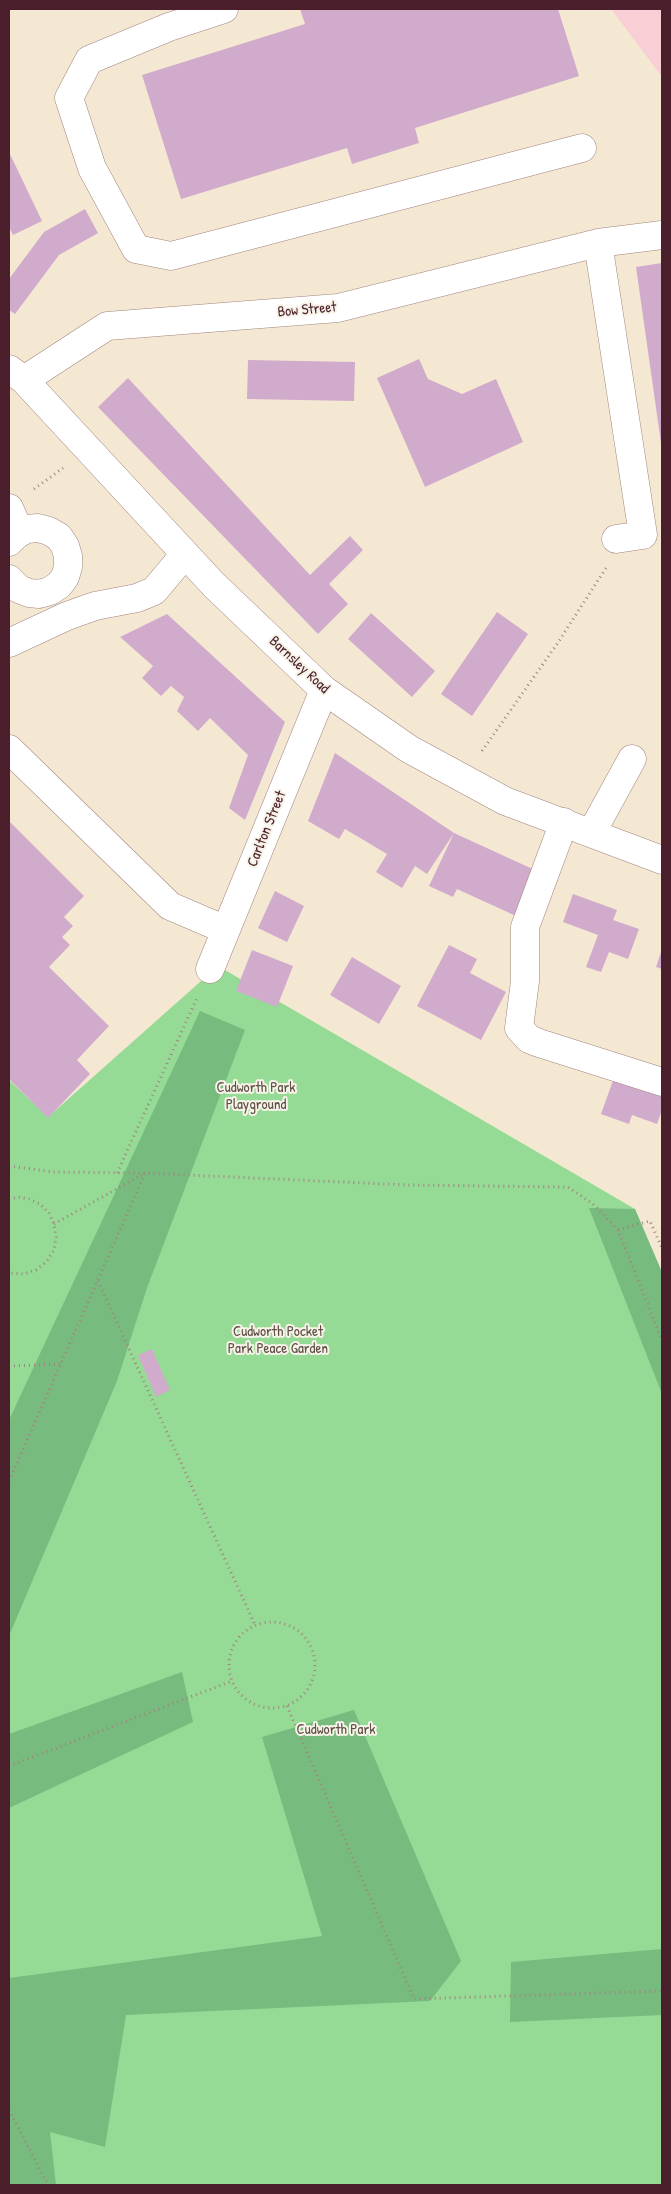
<!DOCTYPE html>
<style>
body{margin:0}
#map{position:relative;width:671px;height:2194px;overflow:hidden;background:#f5e8d3;font-family:"Patrick Hand",sans-serif}
canvas{display:block}
.frame{position:absolute;inset:0;border:10px solid #4a1f2b;pointer-events:none}
</style>
<div id="map">
<canvas width="671" height="2194"></canvas>
<div class="frame"></div>
</div>
<script>
const ctx = document.querySelector('canvas').getContext('2d');
ctx.lineJoin = 'round';
function fillPath(path, color) { ctx.fillStyle = color; ctx.fill(path, 'evenodd'); }
const shape = rows => new Path2D(rows.map(r => 'M' + r).join(''));
function strokePath(path, color, width, dash) { ctx.strokeStyle = color; ctx.lineWidth = width; ctx.lineCap = dash ? 'butt' : 'round'; ctx.setLineDash(dash || []); ctx.stroke(path); }
function label(font, color, halo, rows, align = 'center') {
  ctx.font = font + ' "Patrick Hand",sans-serif'; ctx.lineWidth = 4; ctx.setLineDash([]); ctx.textBaseline = 'middle'; ctx.strokeStyle = halo; ctx.fillStyle = color; for (const [text, x, y, turn = 0] of rows) {
    ctx.save(); ctx.translate(x, y); ctx.rotate((+turn || 0) * Math.PI / 180); ctx.textAlign = isNaN(turn) ? turn : align; if (halo) ctx.strokeText(text, 0, 0); ctx.fillText(text, 0, 0); ctx.restore();
  }
}
const built = shape([
 [611,9,662,9,662,77]
]);
const green = shape([
 [218,966,635,1209,662,1275,662,2185,9,2185,9,1080,48,1117]
]);
const forest = shape([
 [200,1011,245,1030,147,1288,117,1381,9,1636,9,1420],
 [589,1208,635,1209,662,1272,662,1394],
 [182,1672,193,1722,9,1808,9,1734],
 [354,1710,461,1961,430,2001,126,2015,105,2147,50,2132,56,2185,9,2185,9,1978,322,1936,262,1737],
 [662,1949,662,2015,510,2022,511,1962]
]);
const building = shape([
 [300,9,558,9,579,76,415,128,419,143,352,164,347,148,181,199,142,75,305,24],
 [9,152,42,221,13,235,9,227],
 [85,209,98,233,59,255,15,314,9,310,9,279,44,232],
 [662,263,662,443,661,443,636,267],
 [419,359,428,379,462,394,496,379,523,442,425,487,377,378],
 [248,360,355,362,354,401,247,399],
 [128,378,310,575,350,536,363,550,329,584,348,604,318,634,98,407],
 [497,612,528,634,472,716,441,694],
 [371,613,435,671,412,697,348,639],
 [167,614,285,722,245,820,229,808,248,755,210,718,198,731,177,711,184,697,171,686,161,696,142,678,153,666,120,637],
 [335,753,454,833,427,874,415,866,402,888,376,872,387,854,345,829,339,839,308,821],
 [9,821,84,896,64,917,73,926,62,937,70,945,49,967,109,1026,77,1060,90,1074,48,1118,9,1079],
 [454,833,537,871,516,916,457,889,453,897,429,886],
 [275,891,304,906,287,942,258,928],
 [573,894,617,910,613,920,639,929,628,959,609,952,601,972,586,967,598,935,563,922],
 [449,945,477,959,470,973,506,992,481,1040,417,1006],
 [662,949,662,969,656,967],
 [252,950,293,966,277,1007,236,991],
 [352,957,401,986,379,1024,330,995],
 [615,1075,662,1091,662,1110,657,1124,632,1115,629,1124,601,1114],
 [152,1349,170,1390,156,1397,138,1355]
]);
const path = shape([
 [34,489,63,468],
 [482,751,557,644,606,568],
 [9,1166,53,1172,145,1173,408,1185,568,1187,593,1204,618,1230,662,1340],
 [117,1173,197,998],
 [9,1199,18,1197,29,1199,40,1204,49,1213,54,1224,56,1237,54,1250,47,1261,36,1270,24,1274,9,1273],
 [54,1224,145,1173],
 [618,1230,650,1221,662,1248],
 [98,1281,255,1625],
 [9,1366,61,1364],
 [9,1481,145,1173],
 '229 1665a43 43 0 1 1 86 0a43 43 0 1 1-86 0Z',
 [287,1706,414,1999,662,1991],
 [9,1766,232,1681],
 [9,2110,48,2185]
]);
const minor = shape([
 [224,9,169,27,89,60,69,98,92,168,136,249,171,256,582,148],
 [598,243,643,535,616,539],
 [9,369,24,380,214,585,324,690,409,749,505,801,662,860],
 [24,380,107,326,338,308,598,243,662,235],
 [9,508,17,526,17,534],
 [9,542,17,534,27,529,38,528,49,531,59,537,65,546,68,556,68,567,65,577,59,585,50,591,39,594,29,593,19,589,9,579],
 [9,643,67,616,95,606,137,598,154,591,185,554],
 [9,749,170,906,226,930],
 [564,822,525,927,525,981,519,1028,529,1039,539,1043,662,1082],
 [592,832,632,759],
 [210,969,324,690]
]);
const streetNames = [
 ["Bow Street",307,310,-5],
 ["Barnsley Road",299,665,43],
 ["Carlton Street",267,829,-68]
];
const parkNames = [
 ["Cudworth Park",256,1088],
 ["Playground",256,1105],
 ["Cudworth Pocket",278,1332],
 ["Park Peace Garden",278,1349],
 ["Cudworth Park",336,1730]
];
fillPath(built, '#f7cfd4');
fillPath(green, '#95db95');
fillPath(forest, '#78bb7e');
fillPath(building, '#d1abcb');
strokePath(minor, '#a0847f', 29);
strokePath(path, '#a0847f', 3, [1, 4]);
strokePath(minor, '#fff', 28);
label('15px', '#4a1f2b', '#f7f3e8', streetNames);
label('15px', '#5d4e46', '#f7f3e8', parkNames);
</script>
